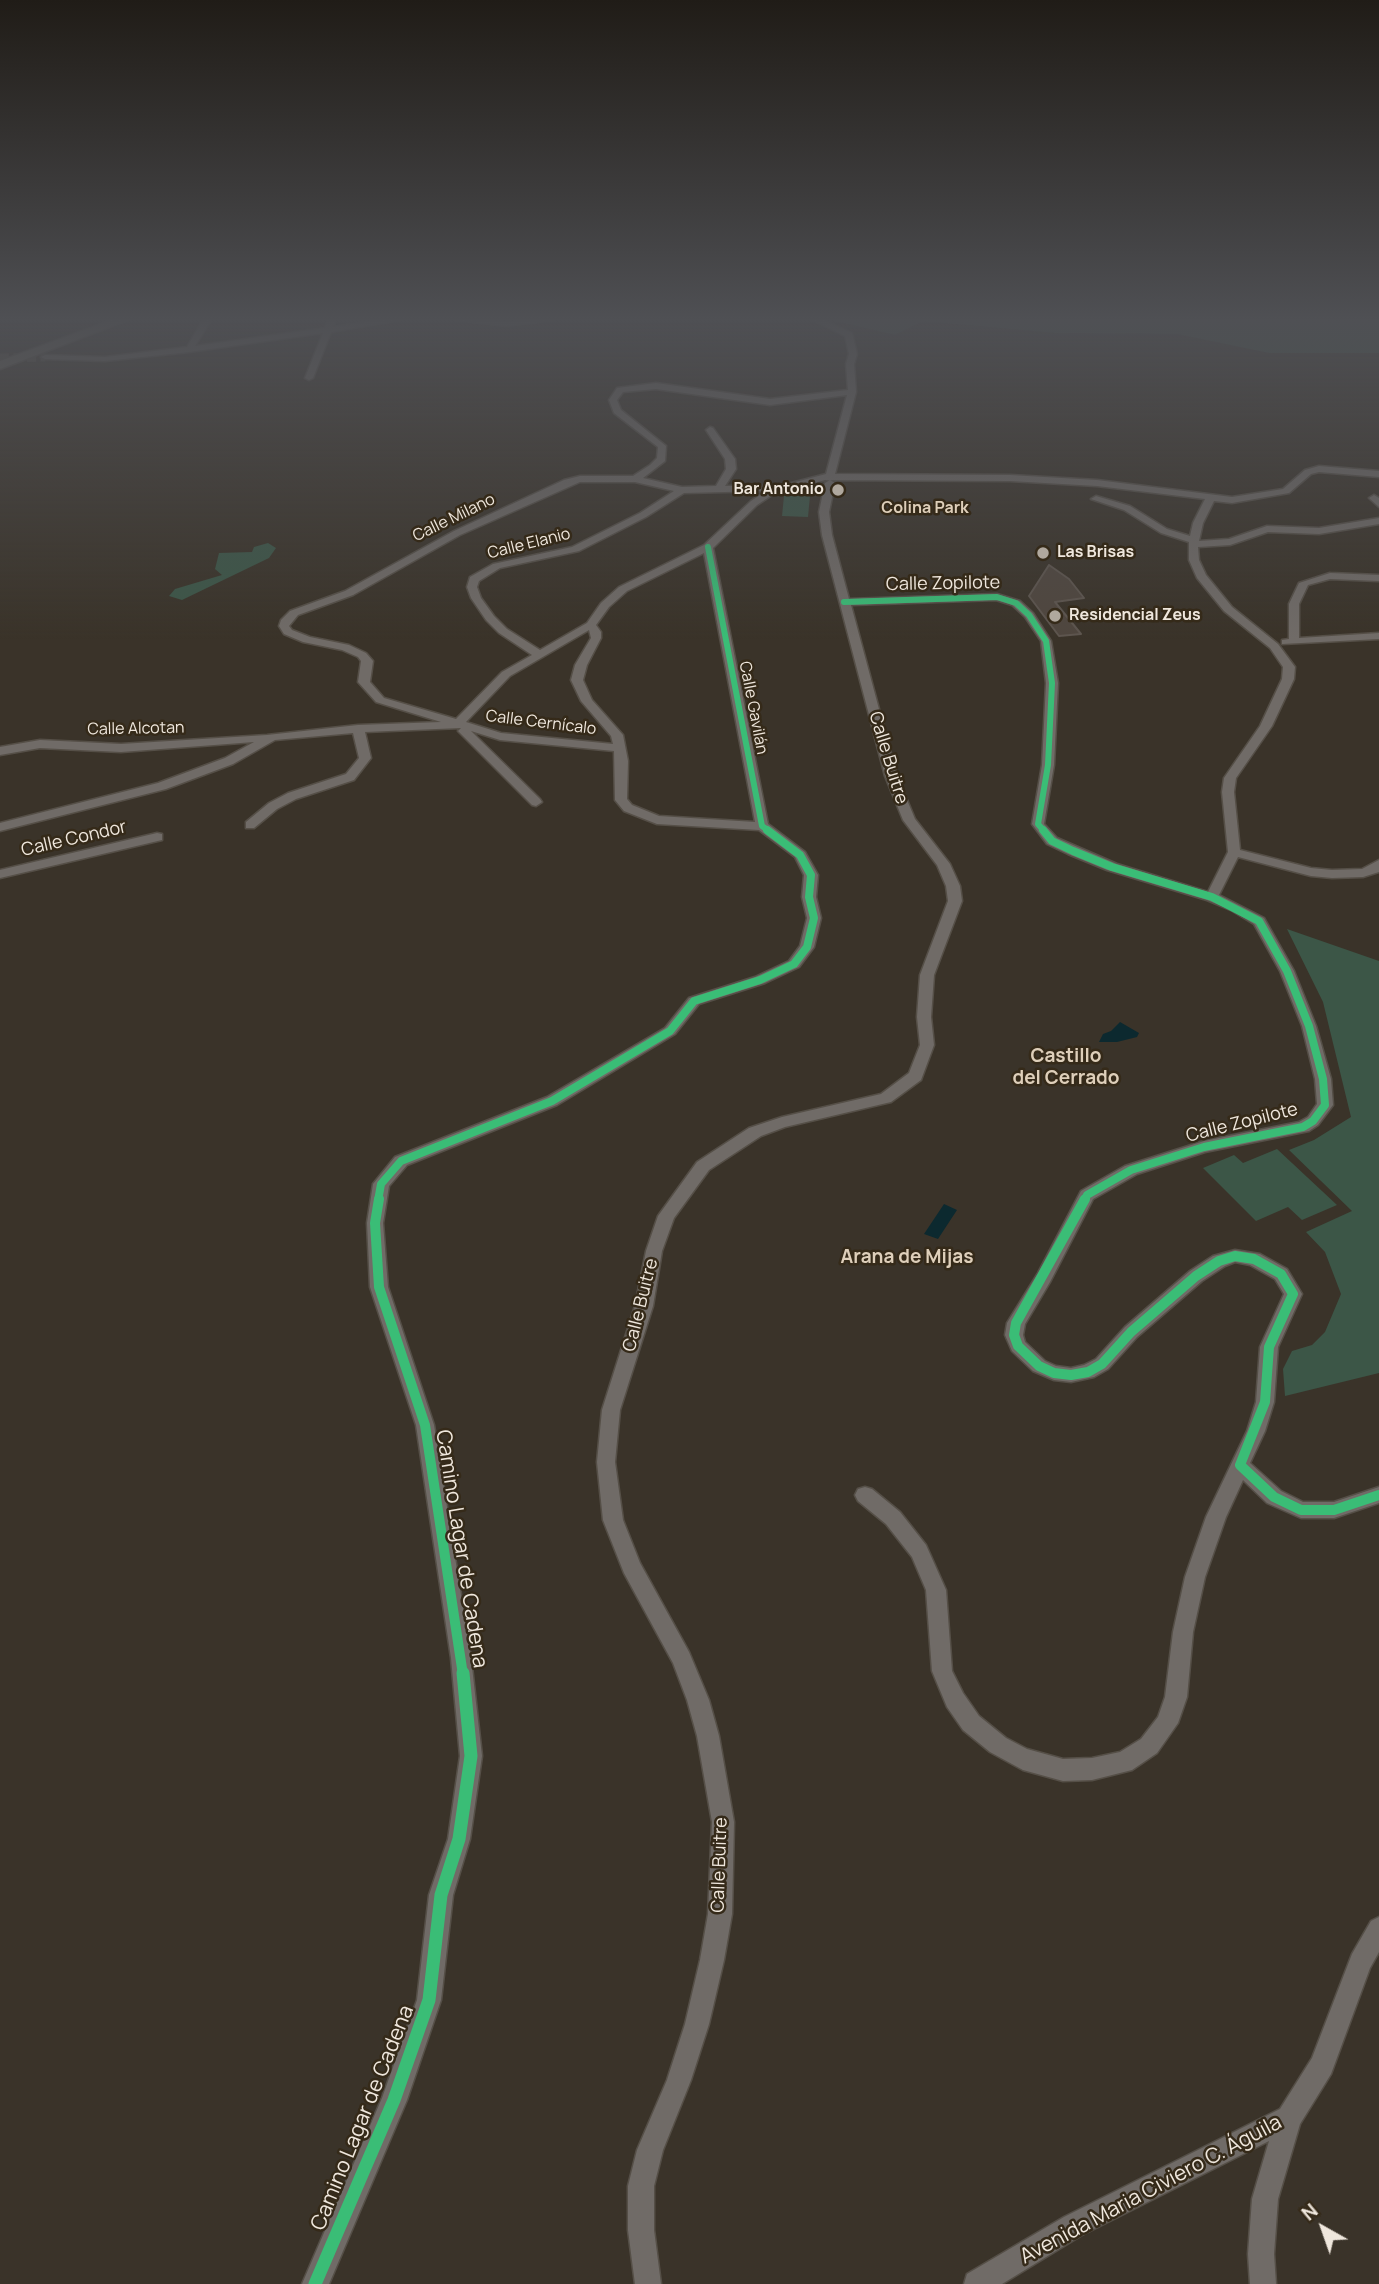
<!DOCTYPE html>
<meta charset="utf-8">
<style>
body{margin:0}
#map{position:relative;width:1379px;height:2284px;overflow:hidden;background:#3a3329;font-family:Manrope,sans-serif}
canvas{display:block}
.north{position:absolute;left:1288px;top:2193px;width:70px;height:70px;-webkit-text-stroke:5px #352a19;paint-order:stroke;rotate:320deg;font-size:19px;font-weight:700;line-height:28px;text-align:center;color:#efe7dd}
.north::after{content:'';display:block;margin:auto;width:24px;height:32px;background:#efe7dd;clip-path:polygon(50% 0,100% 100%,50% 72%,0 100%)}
</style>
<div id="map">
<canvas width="1379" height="2284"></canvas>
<div class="north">N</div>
</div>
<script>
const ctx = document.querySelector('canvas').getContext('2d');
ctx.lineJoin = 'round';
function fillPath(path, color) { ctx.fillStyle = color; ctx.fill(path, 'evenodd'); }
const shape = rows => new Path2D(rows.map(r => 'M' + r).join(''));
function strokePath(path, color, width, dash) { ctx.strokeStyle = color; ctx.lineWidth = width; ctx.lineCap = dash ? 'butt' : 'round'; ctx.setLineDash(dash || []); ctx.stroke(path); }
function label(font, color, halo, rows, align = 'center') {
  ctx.font = font + ' Manrope,sans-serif'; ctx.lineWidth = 5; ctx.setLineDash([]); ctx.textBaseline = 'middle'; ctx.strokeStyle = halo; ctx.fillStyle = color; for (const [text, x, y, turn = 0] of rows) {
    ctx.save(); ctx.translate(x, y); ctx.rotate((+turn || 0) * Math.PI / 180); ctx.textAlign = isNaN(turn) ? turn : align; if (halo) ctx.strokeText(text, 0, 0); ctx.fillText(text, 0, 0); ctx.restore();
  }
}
const green = shape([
 [831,320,1379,320,1379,353,1269,353,1177,334,1055,333,923,321,895,335],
 [784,496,810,496,808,517,782,516],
 [268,543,276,548,269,558,182,600,169,596,175,589,222,575,215,569,219,553,252,552,254,547],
 [1287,929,1379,961,1379,1373,1285,1396,1283,1369,1292,1351,1312,1345,1325,1332,1341,1294,1325,1252,1306,1232,1352,1211,1289,1150,1314,1140,1351,1117,1323,1002],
 [1277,1149,1337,1205,1302,1220,1288,1207,1256,1221,1203,1168,1234,1155,1243,1163]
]);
const water = shape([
 [1120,1022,1139,1033,1137,1037,1117,1042,1099,1042,1103,1034,1111,1031],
 [944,1204,957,1210,938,1239,924,1234]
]);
const building = shape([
 [1049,565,1069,579,1084,598,1055,602,1081,634,1059,636,1029,596,1049,565]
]);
const minorTunnel = shape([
 [0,358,45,357]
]);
const minor = shape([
 [203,320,211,320,195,346,325,328,328,320,335,321,333,327,381,320,400,320,331,332,313,378,309,380,305,378,323,333,189,352,105,361,45,359,41,357,45,355,105,357,187,347,203,320],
 [456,320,506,322,553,320,506,326,456,320],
 [813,320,823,320,852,333,857,354,854,364,856,392,835,474,1010,475,1097,480,1232,497,1283,489,1305,470,1319,466,1379,471,1379,477,1319,472,1311,474,1289,493,1232,503,1214,501,1203,523,1199,541,1229,539,1267,526,1319,528,1379,518,1379,524,1319,534,1268,532,1230,545,1198,547,1199,560,1206,575,1232,607,1278,644,1295,667,1294,679,1272,726,1236,778,1234,792,1240,850,1311,868,1332,870,1362,869,1379,860,1379,872,1363,877,1332,878,1311,876,1238,857,1219,895,1264,918,1294,971,1316,1026,1331,1079,1333,1105,1318,1125,1309,1131,1205,1152,1137,1174,1093,1199,1050,1282,1025,1324,1023,1335,1025,1342,1045,1361,1056,1366,1071,1368,1084,1365,1096,1359,1125,1327,1190,1271,1213,1256,1235,1250,1260,1254,1287,1269,1302,1294,1278,1347,1274,1402,1265,1431,1250,1463,1281,1491,1303,1502,1334,1502,1379,1487,1379,1503,1334,1518,1301,1518,1267,1503,1243,1480,1226,1517,1205,1577,1193,1632,1187,1697,1178,1723,1157,1753,1132,1770,1092,1780,1063,1781,1023,1770,990,1752,963,1730,947,1707,932,1671,926,1590,912,1557,886,1524,858,1501,855,1495,858,1489,865,1487,872,1489,900,1512,926,1545,946,1590,952,1671,963,1693,979,1716,1006,1738,1027,1749,1063,1759,1092,1758,1120,1752,1141,1739,1158,1717,1165,1697,1173,1632,1185,1577,1206,1517,1247,1431,1256,1402,1260,1347,1284,1294,1275,1279,1250,1265,1235,1262,1225,1266,1202,1281,1137,1337,1108,1369,1094,1377,1071,1382,1054,1380,1033,1371,1012,1351,1005,1335,1007,1323,1038,1273,1081,1191,1125,1166,1204,1141,1299,1122,1308,1117,1317,1104,1315,1079,1302,1026,1280,971,1254,924,1231,910,1207,900,1107,870,1068,854,1047,844,1032,824,1042,765,1046,683,1041,641,1025,617,1012,605,996,600,851,605,897,776,915,819,950,864,960,886,962,901,934,975,931,1017,934,1045,921,1080,891,1102,785,1127,761,1136,709,1170,674,1218,662,1251,653,1306,620,1410,615,1462,623,1520,640,1563,689,1652,709,1700,719,1736,734,1822,732,1914,724,1960,709,2024,691,2080,663,2150,654,2186,654,2230,661,2284,635,2284,628,2230,628,2186,637,2150,667,2080,685,2024,700,1960,708,1914,712,1822,697,1736,687,1700,673,1663,624,1573,603,1520,597,1462,602,1410,635,1306,646,1251,658,1216,697,1162,749,1128,782,1117,881,1094,909,1073,920,1045,917,1017,920,975,948,901,946,886,937,865,903,820,885,776,822,535,819,512,825,483,830,480,835,483,829,512,832,535,849,599,997,594,1020,601,1033,613,1051,641,1058,683,1054,765,1044,824,1057,838,1117,864,1208,892,1228,852,1222,792,1224,778,1260,726,1282,679,1283,667,1270,648,1224,611,1197,578,1189,560,1189,542,1161,533,1124,510,1091,499,1096,496,1130,506,1167,529,1190,536,1193,523,1205,499,1097,486,1010,481,825,480,772,495,757,505,713,548,768,824,805,852,818,875,816,897,821,918,814,947,799,967,765,983,699,1004,675,1034,557,1105,407,1165,389,1186,383,1223,388,1287,434,1425,471,1658,482,1756,470,1839,453,1895,441,2000,407,2100,329,2284,302,2284,382,2098,417,2000,429,1895,448,1839,460,1756,451,1658,416,1425,370,1287,367,1223,373,1184,395,1157,547,1097,665,1028,689,998,755,977,789,961,800,946,807,918,802,897,804,875,795,857,759,830,657,824,624,811,615,800,614,751,500,740,471,731,540,799,542,802,536,806,532,805,458,731,461,728,365,732,371,758,354,780,296,799,277,809,254,828,246,828,246,822,269,803,288,793,346,774,359,758,353,733,275,740,233,764,166,789,0,831,0,823,158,783,225,758,254,742,121,752,40,748,0,755,0,747,40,740,121,744,267,735,358,725,441,722,376,702,358,682,361,661,358,657,342,650,303,642,284,634,279,626,281,620,290,611,345,591,454,531,564,480,580,476,633,476,650,465,657,458,658,447,614,413,609,400,617,388,656,383,770,399,848,390,846,364,849,354,845,336,813,320],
 [656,389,770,405,847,395,826,474,780,486,725,486,736,469,735,459,713,428,710,427,706,430,725,459,726,469,716,486,682,487,643,478,665,461,666,446,621,410,617,400,623,392,656,389],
 [580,482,635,482,674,491,640,513,572,547,493,564,470,577,467,587,471,598,486,620,499,633,532,655,502,672,456,719,384,698,370,682,373,661,366,653,349,645,310,637,292,630,289,626,298,615,353,595,460,535,580,482],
 [766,491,751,501,704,545,619,587,601,603,587,623,540,650,507,629,494,616,481,598,477,587,479,581,500,568,579,551,646,517,684,493,766,491],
 [704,553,755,822,659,816,632,805,627,799,628,761,623,735,592,700,583,680,587,665,601,638,601,632,596,625,609,607,627,591,704,553],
 [589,630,591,638,575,665,571,680,581,701,611,736,613,744,501,733,466,722,510,676,589,630],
 [1374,495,1379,498,1379,507,1369,498,1374,495],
 [1330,573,1379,575,1379,581,1330,579,1308,585,1299,604,1299,638,1379,633,1379,639,1282,644,1282,640,1289,639,1289,604,1299,583,1330,573],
 [157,833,162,834,162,840,0,878,0,870,157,833],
 [1379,1917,1379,1952,1370,1968,1331,2074,1300,2124,1278,2199,1274,2254,1276,2284,1250,2284,1248,2254,1252,2199,1269,2141,1082,2235,1002,2284,964,2284,967,2274,1064,2217,1280,2109,1312,2058,1352,1954,1371,1921,1379,1917]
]);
const highway = shape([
 [112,320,128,320,0,369,0,361,112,320]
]);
const cyclewayFar3 = shape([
 [708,547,762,826,769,831],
 [844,602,997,597,1016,603,1029,615,1046,641,1052,683,1048,765,1038,824,1044,831]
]);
const cyclewayFar2 = shape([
 [1043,830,1052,841,1073,851,1112,867,1212,897,1259,921,1287,971,1309,1026,1323,1079,1325,1105,1313,1121,1303,1127,1204,1147,1131,1170,1087,1195,1084,1201],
 [378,1201,381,1184,401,1161,552,1101,670,1031,694,1001,760,980,794,964,807,947,814,918,809,897,811,875,800,855,767,830]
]);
const cyclewayFar1 = shape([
 [379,1199,375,1223,379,1287,425,1425,463,1675],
 [1085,1199,1016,1323,1014,1335,1018,1346,1039,1366,1054,1373,1071,1375,1088,1372,1102,1364,1131,1332,1196,1276,1219,1261,1235,1256,1254,1259,1281,1274,1293,1294,1269,1347,1265,1402,1240,1465,1274,1497,1301,1510,1334,1510,1379,1495]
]);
const cycleway = shape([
 [315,2284,394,2100,429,2000,441,1895,459,1839,471,1756,463,1673]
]);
const markers = [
 [838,490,7,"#b0a89e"],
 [1043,553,7,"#b0a89e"],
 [1055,616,7,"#b0a89e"]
];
const farPoinames = [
 ["Bar Antonio",824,490,"right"],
 ["Las Brisas",1057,553],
 ["Residencial Zeus",1069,616]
];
const farNeighbourhoodnames = [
 ["Colina Park",925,509]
];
const farStreetnames = [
 ["Calle Milano",454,518,-26],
 ["Calle Elanio",529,544,-14],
 ["Calle Gavilán",753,708,79],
 ["Calle Cernícalo",541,723,7],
 ["Calle Alcotan",136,729,-1]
];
const streetNames = [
 ["Calle Zopilote",943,584,-1],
 ["Calle Buitre",888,758,73],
 ["Calle Condor",74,839,-13],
 ["Calle Zopilote",1242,1123,-14],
 ["Calle Buitre",641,1305,-76],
 ["Calle Buitre",720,1865,-88]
];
const neighbourhoodNames = [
 ["Castillo",1066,1057],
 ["del Cerrado",1066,1079],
 ["Arana de Mijas",907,1258]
];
const nearStreetnames = [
 ["Camino Lagar de Cadena",461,1549,81],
 ["Camino Lagar de Cadena",363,2118,-68],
 ["Avenida Maria Civiero C. Águila",1151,2190,-28]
];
fillPath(green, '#3c5647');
fillPath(water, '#0c292f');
fillPath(building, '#4f463e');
strokePath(building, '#5d554e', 2);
strokePath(minorTunnel, '#554e44', 9, [9, 4.5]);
strokePath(minor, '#554f47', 3);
strokePath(highway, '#554f47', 3);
fillPath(minor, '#706b67');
fillPath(highway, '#6d6960');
strokePath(cyclewayFar3, '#3abd76', 6);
strokePath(cyclewayFar2, '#3abd76', 8);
strokePath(cyclewayFar1, '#3abd76', 10);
strokePath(cycleway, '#3abd76', 13);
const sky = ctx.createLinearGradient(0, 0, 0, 640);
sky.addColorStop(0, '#201c17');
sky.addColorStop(0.5, '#4f5054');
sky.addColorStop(1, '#4f505400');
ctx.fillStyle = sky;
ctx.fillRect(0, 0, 1379, 640);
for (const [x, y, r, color] of markers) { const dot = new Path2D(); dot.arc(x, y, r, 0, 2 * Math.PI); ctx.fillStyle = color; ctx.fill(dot); strokePath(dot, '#352a19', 2.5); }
label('bold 16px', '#efe7dd', '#352a19', farPoinames, 'left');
label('bold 16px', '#decfba', '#352a19', farNeighbourhoodnames);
label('16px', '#efe7dd', '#352a19', farStreetnames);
label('18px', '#efe7dd', '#352a19', streetNames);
label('bold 19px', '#decfba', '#352a19', neighbourhoodNames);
label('21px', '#efe7dd', '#352a19', nearStreetnames);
</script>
